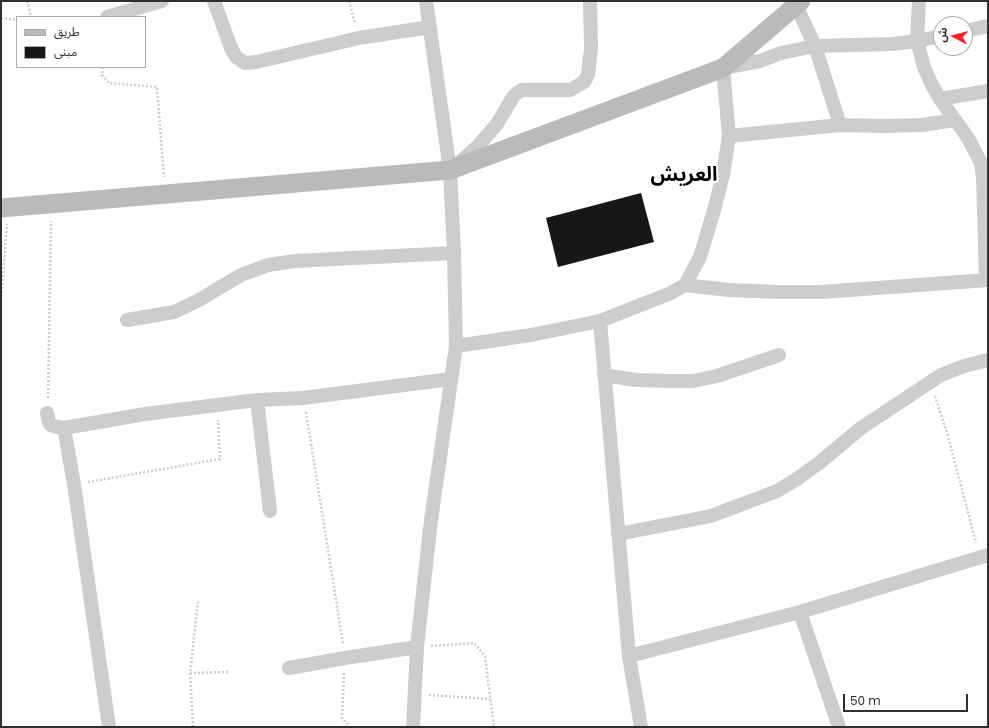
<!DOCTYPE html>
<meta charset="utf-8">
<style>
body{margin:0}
#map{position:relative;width:989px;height:728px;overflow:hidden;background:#fff;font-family:Poppins,"Noto Sans Arabic",sans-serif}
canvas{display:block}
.frame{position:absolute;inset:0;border:2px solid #303030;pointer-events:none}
.legend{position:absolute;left:16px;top:16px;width:130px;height:52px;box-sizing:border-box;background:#fff;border:1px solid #acacac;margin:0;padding:5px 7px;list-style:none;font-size:12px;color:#303030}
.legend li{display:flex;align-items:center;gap:8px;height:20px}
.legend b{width:20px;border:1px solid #acacac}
.north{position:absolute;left:933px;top:16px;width:40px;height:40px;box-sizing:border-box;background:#fff;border:1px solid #acacac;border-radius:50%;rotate:277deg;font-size:11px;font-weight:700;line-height:16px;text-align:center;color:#303030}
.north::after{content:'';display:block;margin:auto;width:14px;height:18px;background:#f5242f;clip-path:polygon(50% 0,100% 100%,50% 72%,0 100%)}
.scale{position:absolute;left:843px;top:694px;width:125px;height:18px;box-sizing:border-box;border:2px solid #303030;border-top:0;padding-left:5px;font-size:12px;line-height:14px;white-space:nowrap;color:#303030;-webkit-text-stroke:3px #fff;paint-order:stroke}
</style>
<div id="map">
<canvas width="989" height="728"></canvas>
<div class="frame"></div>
<ul class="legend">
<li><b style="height:5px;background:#bababa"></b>طريق</li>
<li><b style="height:11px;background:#171717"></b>مبنى</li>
</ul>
<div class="north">ش</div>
<div class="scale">50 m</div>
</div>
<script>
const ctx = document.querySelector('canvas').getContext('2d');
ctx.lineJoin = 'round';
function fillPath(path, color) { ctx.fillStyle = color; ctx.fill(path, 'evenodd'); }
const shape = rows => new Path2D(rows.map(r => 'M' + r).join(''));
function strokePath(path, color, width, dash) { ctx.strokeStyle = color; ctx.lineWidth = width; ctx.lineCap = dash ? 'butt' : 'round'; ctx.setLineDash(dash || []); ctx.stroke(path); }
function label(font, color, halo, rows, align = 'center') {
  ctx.font = font + ' Poppins,"Noto Sans Arabic",sans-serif'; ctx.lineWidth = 4; ctx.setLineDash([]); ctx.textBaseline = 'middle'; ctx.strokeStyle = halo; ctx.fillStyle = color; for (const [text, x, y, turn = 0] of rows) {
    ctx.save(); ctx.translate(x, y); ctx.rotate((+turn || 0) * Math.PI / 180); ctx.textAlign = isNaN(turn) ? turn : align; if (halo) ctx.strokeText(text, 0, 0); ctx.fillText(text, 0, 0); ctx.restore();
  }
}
const building = shape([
 [641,193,654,242,558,267,546,218]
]);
const path = shape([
 [27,1,31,17],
 [349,1,355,24],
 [1,18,17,20],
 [103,67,102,75,109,83,157,87,164,177],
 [1,301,7,224],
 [935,396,948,436,976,543],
 [48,398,51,221],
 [306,412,343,644],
 [88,482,220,459,218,420],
 [431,646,474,643,485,656,494,727],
 [190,673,230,672],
 [344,673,342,718,350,727],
 [429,695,490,699],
 [193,727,190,673,198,601]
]);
const street = shape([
 [214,1,231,48,236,57,245,63,256,62,359,38,430,27],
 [794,1,815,46,840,125],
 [919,1,917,41,924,67,931,83,940,99,968,138,981,163,983,177,986,280],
 [107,17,162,1],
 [965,31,988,26],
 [940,99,988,91],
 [729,136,840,125,883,126,922,125,955,120],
 [458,164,478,146,497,124,513,97,517,93,522,90,570,90,584,82,588,75,591,48,590,1],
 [685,285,729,290,778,292,821,292,988,280],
 [127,320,174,312,199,300,241,275,268,265,295,261,454,253],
 [600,321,629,656,641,727],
 [456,346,531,335,600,321,671,293,685,285,700,257,713,214,723,175,729,136,723,68,760,61,781,53,815,46,892,44,917,41,941,36],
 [604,375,636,380,671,381,693,381,717,376,779,355],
 [257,400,270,511],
 [47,413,49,422,51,425,57,427,64,428,145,414,257,400,303,398,451,379],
 [64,428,74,484,109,727],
 [618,534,711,516,777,491,797,479,819,463,861,428,941,375,964,366,988,360],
 [800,612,839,727],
 [629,656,800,612,988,555],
 [289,668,345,658,417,647],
 [413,727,417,647,431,520,456,346,454,253,450,170,426,1]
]);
const secondary = shape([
 [1,208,450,170,723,68,801,1]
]);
const townNames = [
 ["العريش",684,176]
];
fillPath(building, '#171717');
strokePath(path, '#cdcdcd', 2.5, [2, 2]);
strokePath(street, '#cdcdcd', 14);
strokePath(secondary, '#bababa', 19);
label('bold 20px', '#000', '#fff', townNames);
</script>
